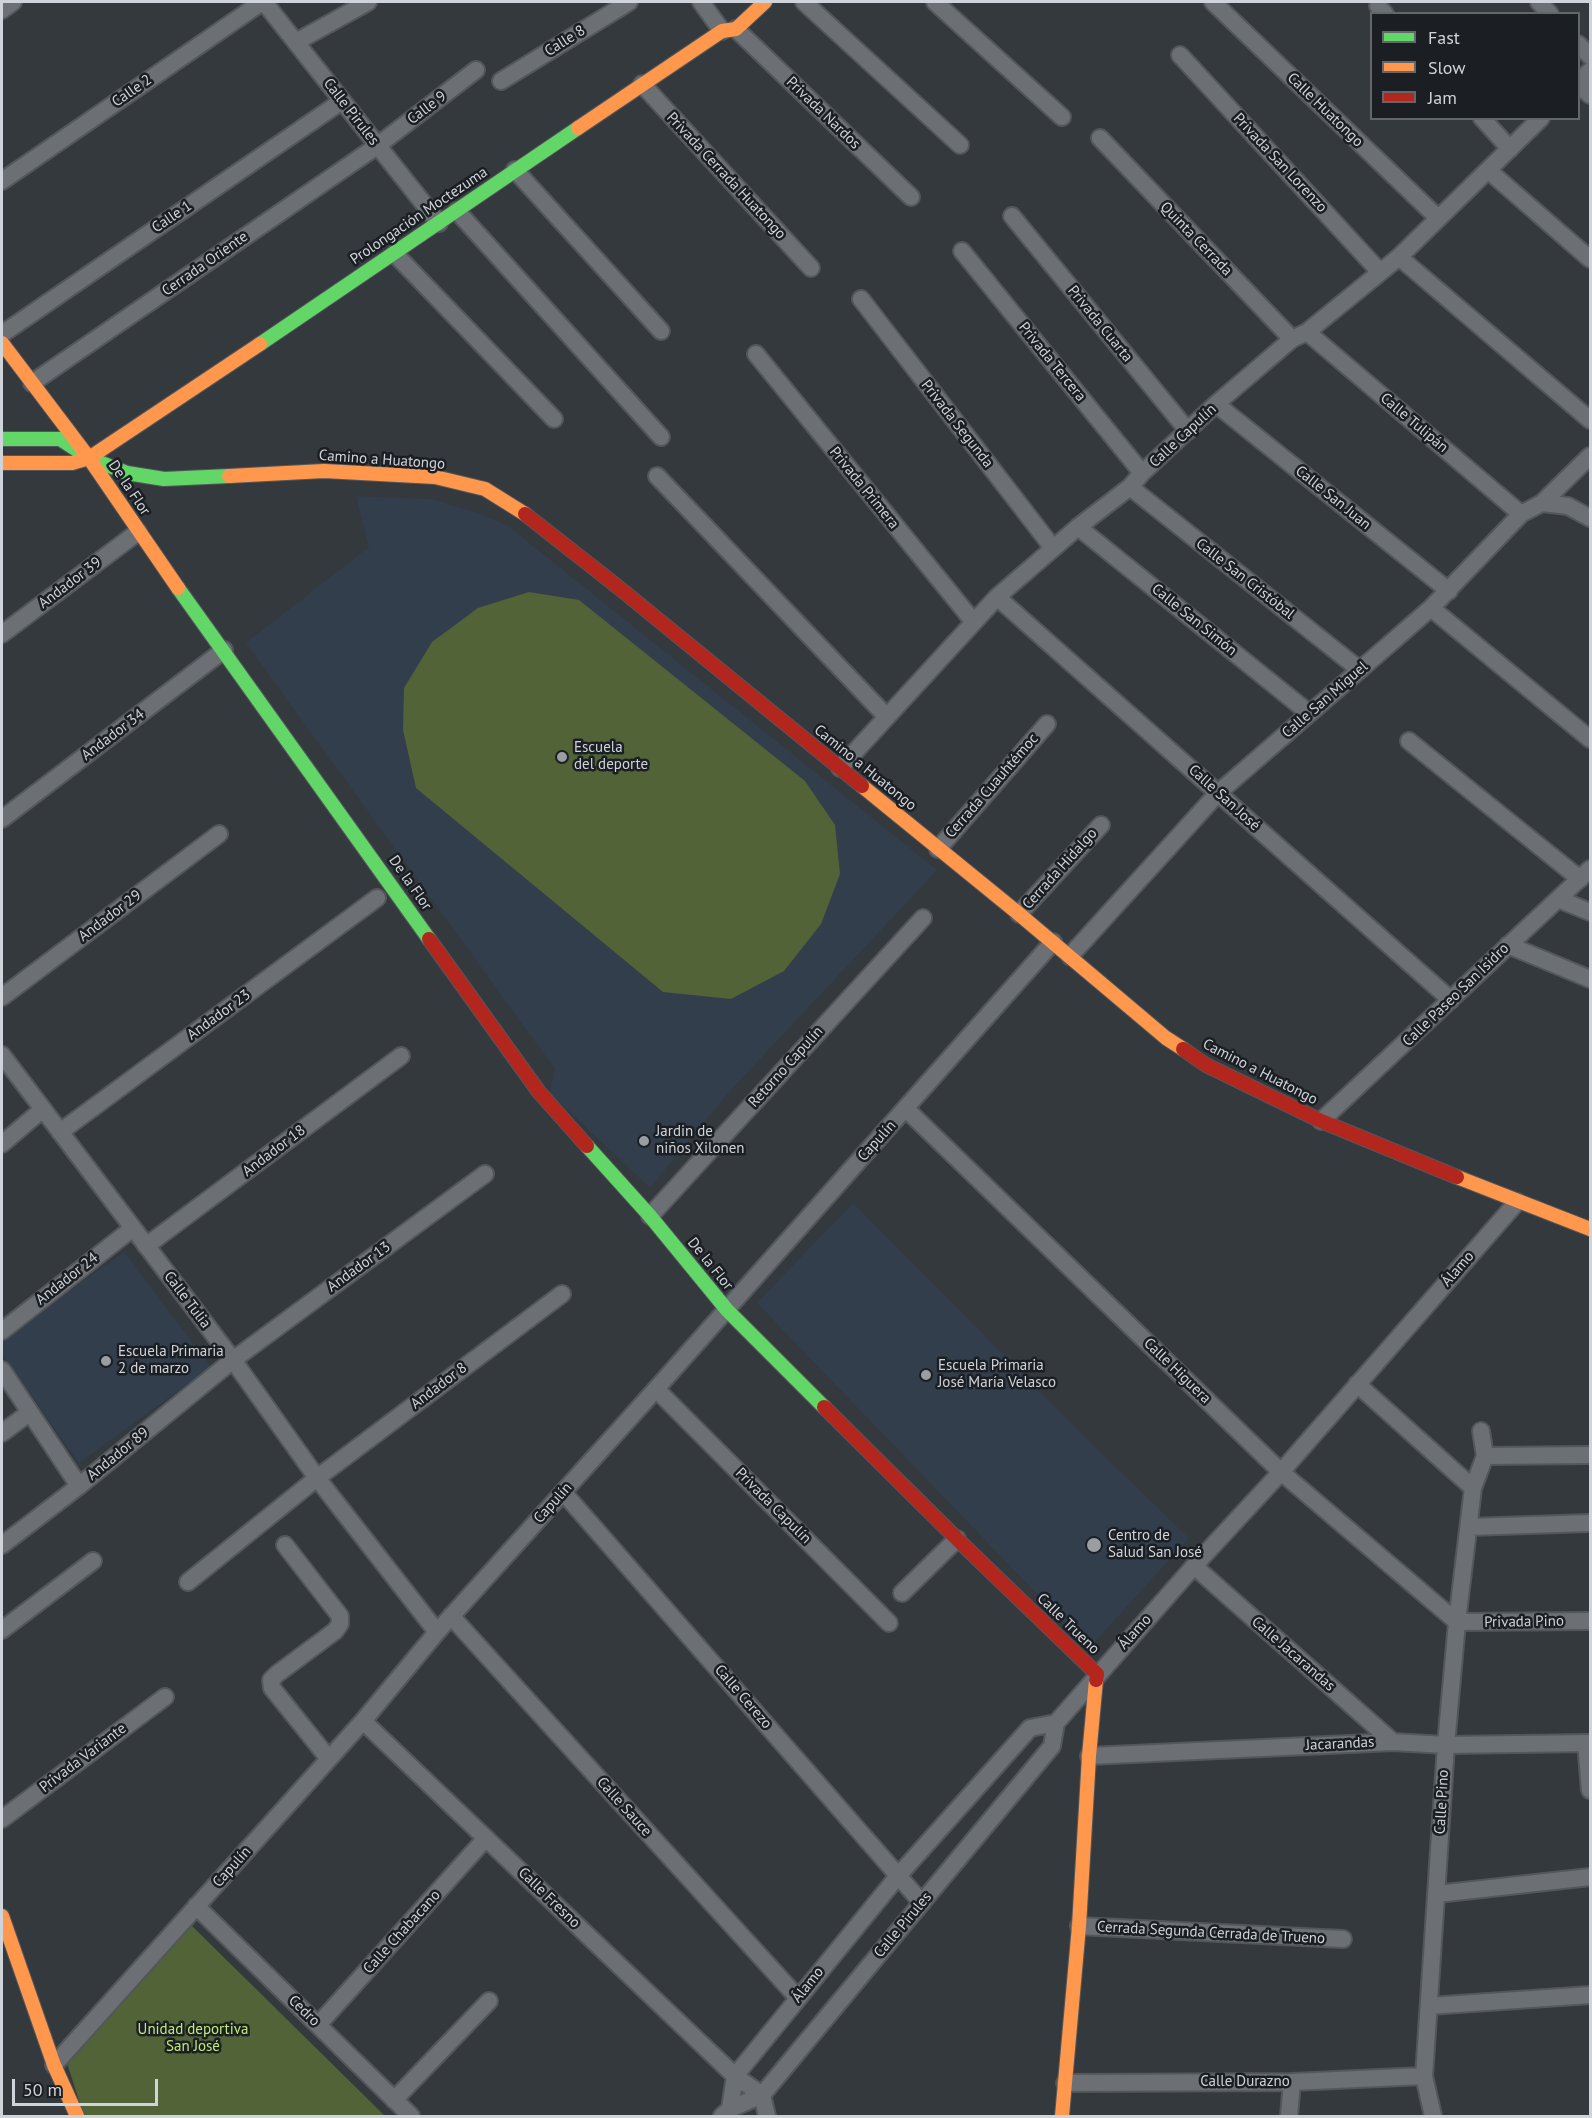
<!DOCTYPE html>
<meta charset="utf-8">
<style>
body{margin:0}
#map{position:relative;width:1592px;height:2118px;overflow:hidden;background:#34393e;font-family:"PT Sans",sans-serif}
canvas{display:block}
.frame{position:absolute;inset:0;border:3px solid #cfd4da;pointer-events:none}
.legend{position:absolute;left:1370px;top:12px;width:210px;height:108px;box-sizing:border-box;background:#1b1f23;border:2px solid #63676c;margin:0;padding:8px 10px;list-style:none;font-size:18px;color:#cfd4da}
.legend li{display:flex;align-items:center;gap:12px;height:30px}
.legend b{width:30px;border:2px solid #63676c}
.scale{position:absolute;left:12px;top:2079px;width:146px;height:27px;box-sizing:border-box;border:3px solid #cfd4da;border-top:0;padding-left:8px;font-size:18px;line-height:21px;white-space:nowrap;color:#cfd4da;-webkit-text-stroke:4px #1b1f23;paint-order:stroke}
</style>
<div id="map">
<canvas width="1592" height="2118"></canvas>
<div class="frame"></div>
<ul class="legend">
<li><b style="height:8px;background:#63d668"></b>Fast</li>
<li><b style="height:8px;background:#ff974d"></b>Slow</li>
<li><b style="height:8px;background:#b3261e"></b>Jam</li>
</ul>
<div class="scale">50 m</div>
</div>
<script>
const ctx = document.querySelector('canvas').getContext('2d');
ctx.lineJoin = 'round';
function fillPath(path, color) { ctx.fillStyle = color; ctx.fill(path, 'evenodd'); }
const shape = rows => new Path2D(rows.map(r => 'M' + r).join(''));
function strokePath(path, color, width, dash) { ctx.strokeStyle = color; ctx.lineWidth = width; ctx.lineCap = dash ? 'butt' : 'round'; ctx.setLineDash(dash || []); ctx.stroke(path); }
function label(font, color, halo, rows, align = 'center') {
  ctx.font = font + ' "PT Sans",sans-serif'; ctx.lineWidth = 5; ctx.setLineDash([]); ctx.textBaseline = 'middle'; ctx.strokeStyle = halo; ctx.fillStyle = color; for (const [text, x, y, turn = 0] of rows) {
    ctx.save(); ctx.translate(x, y); ctx.rotate((+turn || 0) * Math.PI / 180); ctx.textAlign = isNaN(turn) ? turn : align; if (halo) ctx.strokeText(text, 0, 0); ctx.fillText(text, 0, 0); ctx.restore();
  }
}
const built = shape([
 [356,496,432,499,478,513,508,526,937,870,728,1093,650,1188,550,1093,555,1069,246,643,369,547],
 [853,1203,1096,1448,1189,1538,1089,1648,757,1303],
 [124,1252,211,1367,79,1463,2,1354,2,1339]
]);
const green = shape([
 [529,592,579,600,805,781,835,825,840,874,821,924,784,971,731,999,663,992,416,788,403,730,404,688,432,642,478,608],
 [191,1925,385,2116,84,2116,65,2057]
]);
const street = shape([
 [264,2,439,223],
 [701,2,722,31],
 [804,2,960,145],
 [935,2,1062,117],
 [1213,2,1438,218],
 [1539,2,1550,14],
 [1378,6,1385,14],
 [2,10,13,2],
 [736,29,911,197],
 [296,42,368,2],
 [1578,44,1590,56],
 [1180,55,1380,272],
 [501,81,629,2],
 [1578,82,1590,71],
 [642,84,811,268],
 [1578,84,1590,95],
 [1482,118,1510,149],
 [1100,138,1292,339],
 [515,170,661,331],
 [1489,171,1590,259],
 [2,181,262,2],
 [457,211,661,437],
 [1012,216,1188,431],
 [962,251,1142,473],
 [395,254,554,419],
 [1399,257,1590,420],
 [861,299,1053,548],
 [1307,332,1521,514],
 [2,334,342,101],
 [756,354,973,621],
 [32,383,377,146,476,70],
 [1216,404,1449,591],
 [657,476,886,716],
 [1130,487,1360,670],
 [1542,503,1568,506,1590,518],
 [1078,527,1309,713],
 [997,597,1451,1000],
 [1431,608,1590,739],
 [2,634,138,532],
 [1409,741,1580,879],
 [840,768,997,597,1078,527,1130,487,1142,473,1216,404,1292,339,1307,332,1399,257,1541,118],
 [2,819,224,650],
 [938,849,1047,724],
 [1558,899,1590,912],
 [1019,914,1101,825],
 [1508,945,1590,979],
 [1070,956,1218,793,1431,608,1521,514,1542,503,1590,456],
 [2,997,219,834],
 [2,1055,233,1360,317,1478,437,1632],
 [906,1109,1281,1472,1457,1622,1590,1621],
 [1321,1121,1590,869],
 [60,1132,377,898],
 [2,1144,43,1109],
 [650,1216,923,918],
 [146,1246,401,1056],
 [2,1331,133,1228],
 [2,1370,79,1486],
 [1357,1384,1473,1488],
 [656,1389,889,1623],
 [2,1433,29,1413],
 [1485,1456,1590,1455],
 [563,1492,922,1903],
 [1469,1527,1590,1523],
 [2,1545,79,1486,233,1360,485,1174],
 [285,1545,340,1616,340,1624,335,1631,277,1674,271,1680,272,1688,329,1759],
 [1194,1566,1393,1742],
 [188,1582,317,1478,562,1294],
 [902,1593,957,1539],
 [451,1616,798,1998],
 [2,1630,93,1561],
 [363,1721,735,2076,762,2095],
 [1586,1743,1590,1790],
 [1089,1756,1393,1742,1446,1745,1590,1743],
 [2,1819,165,1697],
 [1437,1894,1590,1877],
 [196,1906,411,2116],
 [1079,1926,1343,1939],
 [1429,2006,1590,1995],
 [318,2025,486,1838],
 [54,2065,363,1721,437,1632,656,1389,1053,942],
 [1065,2083,1292,2082,1424,2076],
 [762,2095,767,2116],
 [394,2100,489,2001],
 [730,2109,762,2095,1052,1746,1056,1723],
 [722,2116,730,2109,735,2076,898,1876,1030,1728,1056,1723,1194,1566,1281,1472,1517,1202],
 [1289,2116,1292,2082],
 [1433,2116,1424,2076,1446,1745,1457,1622,1473,1488,1485,1456,1481,1431]
]);
const fast = shape([
 [260,344,578,128],
 [2,439,60,439,89,458,127,473,164,479,229,476],
 [178,588,429,939],
 [587,1146,650,1216,727,1310,824,1407]
]);
const slow = shape([
 [578,128,722,31,736,29,765,2],
 [2,343,89,458,178,588],
 [2,463,72,463,89,458,260,344],
 [229,476,324,471,435,477,485,489,525,514],
 [862,786,1019,914,1166,1038,1183,1049],
 [1457,1177,1590,1229],
 [2,1916,54,2065,77,2116],
 [1062,2116,1079,1926,1089,1756,1096,1680]
]);
const jam = shape([
 [525,514,618,587,862,786],
 [429,939,539,1092,587,1146],
 [1183,1049,1206,1065,1321,1121,1457,1177],
 [824,1407,957,1539,1097,1674,1096,1680]
]);
const markers = [
 [562,757,6,"#999ea3"],
 [644,1141,6,"#999ea3"],
 [106,1361,6,"#999ea3"],
 [926,1375,6,"#999ea3"],
 [1094,1545,8,"#999ea3"]
];
const streetNames = [
 ["Calle 8",565,41,-32],
 ["Calle 2",132,91,-35],
 ["Calle 9",427,108,-37],
 ["Calle Huatongo",1325,110,44],
 ["Calle Pirules",351,112,52],
 ["Privada Nardos",823,113,44],
 ["Privada San Lorenzo",1280,163,47],
 ["Privada Cerrada Huatongo",726,176,47],
 ["Prolongación Moctezuma",419,216,-34],
 ["Calle 1",172,217,-34],
 ["Quinta Cerrada",1196,239,46],
 ["Cerrada Oriente",205,264,-35],
 ["Privada Cuarta",1100,324,51],
 ["Privada Tercera",1052,362,51],
 ["Calle Tulipán",1414,423,40],
 ["Privada Segunda",957,424,52],
 ["Calle Capulín",1183,436,-43],
 ["Camino a Huatongo",382,460,4],
 ["De la Flor",129,488,56],
 ["Privada Primera",864,488,51],
 ["Calle San Juan",1333,498,39],
 ["Calle San Cristóbal",1245,579,38],
 ["Andador 39",70,583,-37],
 ["Calle San Simón",1194,620,39],
 ["Calle San Miguel",1325,700,-41],
 ["Andador 34",113,735,-37],
 ["Camino a Huatongo",865,768,39],
 ["Cerrada Cuauhtémoc",992,786,-49],
 ["Calle San José",1224,798,42],
 ["Cerrada Hidalgo",1060,869,-48],
 ["De la Flor",410,883,55],
 ["Andador 29",110,916,-37],
 ["Calle Paseo San Isidro",1456,995,-44],
 ["Andador 23",219,1015,-36],
 ["Retorno Capulín",786,1067,-48],
 ["Camino a Huatongo",1260,1072,27],
 ["Capulín",877,1141,-48],
 ["Andador 18",274,1151,-37],
 ["De la Flor",710,1264,51],
 ["Andador 13",359,1267,-36],
 ["Álamo",1458,1269,-49],
 ["Andador 24",67,1279,-38],
 ["Calle Tulia",187,1300,53],
 ["Calle Higuera",1177,1371,44],
 ["Andador 8",439,1386,-37],
 ["Andador 89",118,1454,-39],
 ["Capulín",553,1503,-48],
 ["Privada Capulín",773,1506,45],
 ["Privada Pino",1524,1622,-1],
 ["Calle Trueno",1068,1624,44],
 ["Álamo",1135,1632,-48],
 ["Calle Jacarandas",1293,1654,41],
 ["Calle Cerezo",743,1697,49],
 ["Jacarandas",1340,1744,-3],
 ["Privada Variante",83,1758,-37],
 ["Calle Pino",1442,1802,-87],
 ["Calle Sauce",624,1807,48],
 ["Capulín",232,1867,-48],
 ["Calle Fresno",549,1898,44],
 ["Calle Pirules",903,1925,-50],
 ["Calle Chabacano",402,1932,-48],
 ["Cerrada Segunda Cerrada de Trueno",1211,1933,3],
 ["Álamo",808,1985,-51],
 ["Cedro",304,2011,44],
 ["Calle Durazno",1245,2082]
];
const poiNames = [
 ["Escuela",574,748],
 ["del deporte",574,765],
 ["Jardin de",656,1132],
 ["niños Xilonen",656,1149],
 ["Escuela Primaria",118,1352],
 ["2 de marzo",118,1369],
 ["Escuela Primaria",938,1366],
 ["José María Velasco",938,1383],
 ["Centro de",1108,1536],
 ["Salud San José",1108,1553]
];
const parkNames = [
 ["Unidad deportiva",193,2030],
 ["San José",193,2047]
];
fillPath(built, '#333e4c');
fillPath(green, '#516337');
strokePath(street, '#53575b', 20);
strokePath(fast, '#53575b', 16);
strokePath(slow, '#53575b', 16);
strokePath(jam, '#53575b', 16);
strokePath(street, '#6c7074', 16);
strokePath(fast, '#63d668', 14);
strokePath(slow, '#ff974d', 14);
strokePath(jam, '#b3261e', 14);
for (const [x, y, r, color] of markers) { const dot = new Path2D(); dot.arc(x, y, r, 0, 2 * Math.PI); ctx.fillStyle = color; ctx.fill(dot); strokePath(dot, '#1b1f23', 2); }
label('15px', '#cfd4da', '#1b1f23', streetNames);
label('15px', '#cfd4da', '#1b1f23', poiNames, 'left');
label('15px', '#bfeb74', '#1b1f23', parkNames);
</script>
